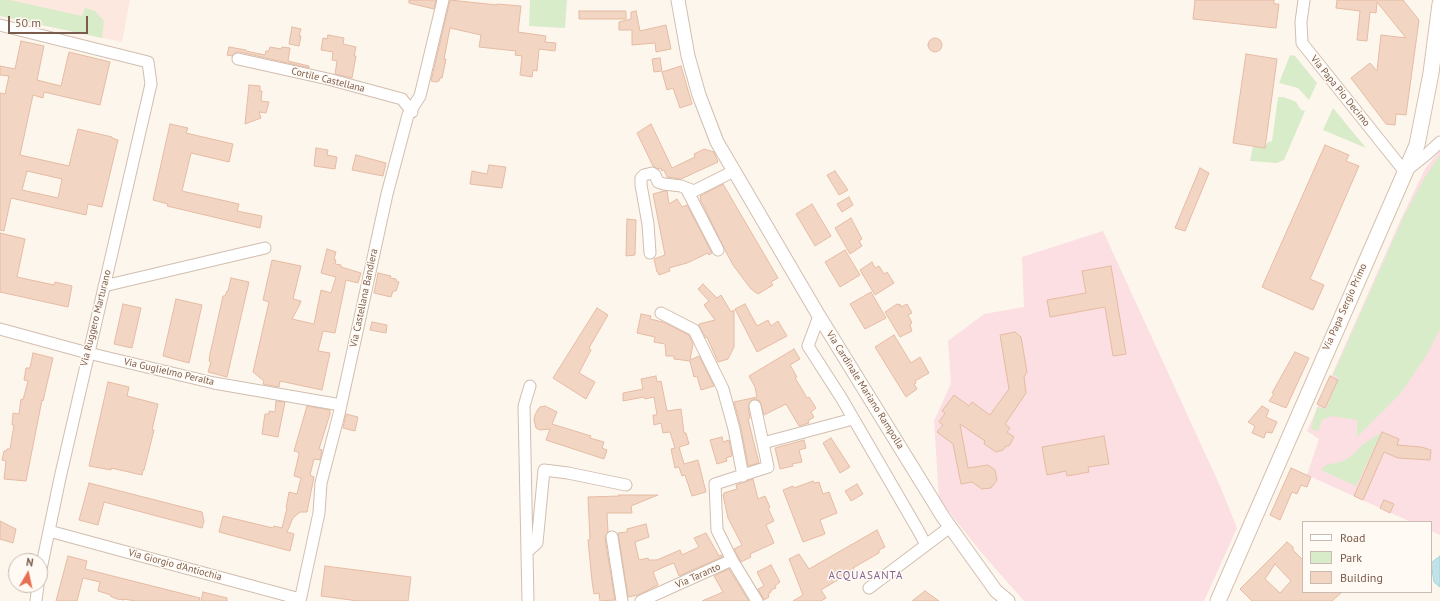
<!DOCTYPE html>
<style>
body{margin:0}
#map{position:relative;width:1440px;height:601px;overflow:hidden;background:#fdf6ec;font-family:"PT Sans",sans-serif}
canvas{display:block}
.legend{position:absolute;left:1302px;top:521px;width:130px;height:72px;box-sizing:border-box;background:#fffaf3;border:1px solid #cabbb1;margin:0;padding:5px 7px;list-style:none;font-size:12px;color:#7a5c4d}
.legend li{display:flex;align-items:center;gap:8px;height:20px}
.legend b{width:20px;border:1px solid #cabbb1}
.north{position:absolute;left:8px;top:553px;width:40px;height:40px;box-sizing:border-box;background:#fffaf3;border:1px solid #cabbb1;border-radius:50%;rotate:9deg;font-size:11px;font-weight:700;line-height:16px;text-align:center;color:#7a5c4d}
.north::after{content:'';display:block;margin:auto;width:14px;height:18px;background:#e76f51;clip-path:polygon(50% 0,100% 100%,50% 72%,0 100%)}
.scale{position:absolute;left:8px;top:16px;width:80px;height:18px;box-sizing:border-box;border:2px solid #7a5c4d;border-top:0;padding-left:5px;font-size:12px;line-height:14px;white-space:nowrap;color:#7a5c4d;-webkit-text-stroke:3px #fffaf3;paint-order:stroke}
</style>
<div id="map">
<canvas width="1440" height="601"></canvas>
<ul class="legend">
<li><b style="height:5px;background:#fff"></b>Road</li>
<li><b style="height:11px;background:#d8ecc9"></b>Park</li>
<li><b style="height:11px;background:#f3d5c3"></b>Building</li>
</ul>
<div class="north">N</div>
<div class="scale">50 m</div>
</div>
<script>
const ctx = document.querySelector('canvas').getContext('2d');
ctx.lineJoin = 'round';
function fillPath(path, color) { ctx.fillStyle = color; ctx.fill(path, 'evenodd'); }
const shape = rows => new Path2D(rows.map(r => 'M' + r).join(''));
function strokePath(path, color, width, dash) { ctx.strokeStyle = color; ctx.lineWidth = width; ctx.lineCap = dash ? 'butt' : 'round'; ctx.setLineDash(dash || []); ctx.stroke(path); }
function label(font, color, halo, rows, align = 'center') {
  ctx.font = font + ' "PT Sans",sans-serif'; ctx.lineWidth = 3; ctx.setLineDash([]); ctx.textBaseline = 'middle'; ctx.strokeStyle = halo; ctx.fillStyle = color; for (const [text, x, y, turn = 0] of rows) {
    ctx.save(); ctx.translate(x, y); ctx.rotate((+turn || 0) * Math.PI / 180); ctx.textAlign = isNaN(turn) ? turn : align; if (halo) ctx.strokeText(text, 0, 0); ctx.fillText(text, 0, 0); ctx.restore();
  }
}
const commercial = shape([
 [0,0,130,0,122,42,0,16]
]);
const medical = shape([
 [1440,150,1440,535,1431,531,1431,522,1411,522,1307,475,1319,439,1307,431,1400,221,1425,169],
 [1103,231,1220,486,1237,528,1204,601,1024,601,980,551,939,499,934,421,951,383,948,341,984,314,1024,307,1022,257]
]);
const green = shape([
 [0,0,10,0,82,16,85,8,95,11,104,21,102,38,0,16],
 [530,0,567,0,565,28,529,26],
 [1290,55,1295,56,1317,83,1309,100,1298,88,1279,83],
 [1278,97,1283,97,1292,100,1296,102,1301,110,1305,111,1284,160,1277,163,1250,161,1253,146,1264,148,1268,142,1272,141],
 [1333,108,1366,148,1323,130],
 [1440,155,1440,329,1426,356,1400,394,1357,437,1357,420,1332,416,1322,420,1318,431,1311,429,1317,407,1326,409,1339,378,1333,375,1404,216,1425,177],
 [1382,432,1356,486,1321,470,1326,465,1341,462,1353,455,1362,445]
]);
const water = shape([
 [1440,556,1440,587,1434,582,1431,563,1440,556]
]);
const building = shape([
 [409,0,436,0,434,9,409,3,409,0],
 [450,0,497,5,497,4,521,6,518,32,546,36,545,42,556,43,555,51,539,49,537,71,533,70,532,77,520,75,522,56,515,55,516,51,479,47,481,35,450,28,444,59,446,59,442,78,440,78,439,81,436,82,431,81,450,0],
 [1195,0,1274,0,1274,4,1279,4,1276,28,1193,19,1195,0],
 [1337,0,1403,0,1419,20,1406,115,1396,114,1395,125,1386,124,1351,78,1370,63,1377,71,1381,35,1406,38,1377,2,1376,13,1370,12,1367,41,1357,40,1360,11,1336,8,1337,0],
 [579,11,626,11,626,19,579,19,579,11],
 [636,11,640,31,666,25,671,49,656,52,655,43,632,45,632,30,619,30,619,22,631,19,631,12,636,11],
 [292,27,301,29,299,36,301,36,299,46,289,44,292,27],
 [328,35,344,38,343,44,356,47,354,56,356,56,352,78,335,74,337,61,332,60,333,52,321,50,323,38,327,39,328,35],
 '928 45a7 7 0 1 1 14 0a7 7 0 1 1-14 0Z',
 [21,41,44,46,37,80,61,86,69,52,110,62,100,105,44,92,43,98,33,95,20,155,69,166,78,129,112,137,112,138,118,140,102,207,88,204,86,215,11,198,4,231,0,230,0,93,5,94,9,76,0,75,0,66,15,69,21,41],
 [27,171,62,179,58,198,22,190,27,171],
 [229,47,246,50,246,51,265,55,266,51,269,51,270,47,281,49,282,47,290,48,288,61,309,66,309,68,240,52,236,52,232,56,227,55,229,47],
 [1246,54,1277,59,1265,148,1233,143,1246,54],
 [660,58,662,71,654,72,652,59,660,58],
 [681,66,692,104,680,108,673,88,667,90,662,72,681,66],
 [249,85,260,86,260,91,262,91,261,101,269,102,266,113,259,112,261,118,245,124,249,85],
 [170,124,188,128,186,133,233,144,229,162,191,153,182,191,239,204,237,211,262,216,260,228,167,206,168,204,153,200,170,124],
 [651,124,672,168,695,157,694,154,704,149,714,152,718,162,681,179,667,177,664,170,662,171,661,168,658,169,653,166,637,133,651,124],
 [1325,145,1349,155,1346,161,1359,166,1310,279,1324,285,1313,310,1262,287,1325,145],
 [316,148,328,150,327,155,337,157,335,169,314,166,316,148],
 [356,155,386,163,383,176,352,170,356,155],
 [489,165,506,167,502,188,470,184,472,171,487,174,489,165],
 [1200,168,1209,173,1185,231,1175,228,1200,168],
 [835,171,848,190,839,195,827,175,835,171],
 [723,184,778,278,771,282,773,285,758,294,751,289,733,265,725,250,700,199,701,198,700,196,723,184],
 [664,191,667,191,669,204,677,199,682,207,687,205,712,253,709,255,708,253,687,263,669,268,670,271,659,275,658,272,657,272,654,259,665,255,653,194,664,191],
 [849,197,853,205,842,212,837,204,849,197],
 [812,204,831,236,815,246,796,214,812,204],
 [851,218,862,239,859,241,862,246,850,254,835,228,851,218],
 [627,219,636,220,635,255,626,256,627,219],
 [0,233,25,239,17,277,54,285,55,282,72,286,68,307,0,292,0,233],
 [327,249,336,252,334,259,336,260,335,264,341,265,341,267,361,273,358,283,346,280,335,333,323,331,318,351,330,353,322,390,280,381,279,387,263,384,264,381,253,372,269,302,263,300,272,260,301,266,293,299,301,301,299,306,292,319,314,324,321,290,331,293,336,277,321,273,327,249],
 [845,250,860,275,840,287,825,262,845,250],
 [872,262,875,268,879,266,884,274,887,272,894,283,875,295,860,270,872,262],
 [1111,266,1126,354,1113,356,1105,307,1050,317,1047,300,1086,293,1082,271,1111,266],
 [378,273,391,276,390,278,396,279,396,281,399,282,396,291,393,291,391,297,374,293,378,273],
 [231,278,249,282,227,377,208,372,211,362,209,361,210,354,223,296,225,296,227,291,228,291,231,278],
 [703,284,717,298,721,295,731,312,734,310,734,347,728,359,718,362,707,337,706,338,699,326,699,324,715,320,704,305,709,301,698,289,703,284],
 [871,292,886,318,865,329,850,304,871,292],
 [176,299,202,305,189,363,163,356,176,299],
 [123,304,141,308,132,348,114,344,123,304],
 [745,304,757,326,768,320,771,326,778,321,787,336,757,352,735,309,745,304],
 [897,304,898,305,900,304,901,307,907,304,912,313,908,315,912,323,910,325,912,331,900,337,885,312,897,304],
 [597,308,608,315,589,348,591,350,579,373,595,382,586,399,553,378,597,308],
 [641,314,651,316,650,319,663,322,689,335,693,344,690,360,699,356,714,386,701,390,697,376,694,377,690,361,674,359,674,356,666,356,665,344,654,342,655,337,637,333,641,314],
 [372,322,387,325,386,333,370,330,372,322],
 [1015,332,1021,337,1027,372,1024,377,1026,393,1005,424,1010,428,1007,432,1014,437,1009,446,1006,446,1003,450,996,452,984,444,985,441,960,424,968,468,988,465,995,470,997,480,991,488,982,489,972,482,961,484,953,444,937,432,943,425,939,422,945,413,942,411,954,395,969,406,972,402,990,415,1009,389,1000,335,1015,332],
 [894,335,911,363,920,357,929,373,915,381,916,383,914,384,917,389,906,397,875,347,894,335],
 [794,349,800,359,790,365,797,377,795,378,800,386,807,398,809,397,816,408,811,412,814,417,808,421,809,423,799,426,786,404,764,415,760,401,754,399,751,401,748,407,750,418,748,419,759,463,748,466,741,428,734,402,757,397,755,387,749,376,794,349],
 [1295,352,1309,358,1286,408,1269,401,1274,394,1272,393,1295,352],
 [33,353,53,358,43,401,42,400,26,481,4,479,6,461,2,460,4,451,6,451,7,449,10,449,14,425,12,425,13,413,19,414,21,399,23,400,28,381,24,380,26,368,30,368,33,353],
 [656,376,657,382,661,381,667,411,681,409,684,433,686,433,689,444,679,447,684,464,698,460,706,492,692,496,685,475,682,476,679,467,675,468,671,449,675,448,670,432,663,433,661,423,654,425,653,415,657,415,654,397,645,399,644,397,623,401,623,393,643,389,641,379,656,376],
 [1330,376,1338,380,1325,408,1317,404,1330,376],
 [108,382,129,387,127,396,158,404,152,430,154,430,144,470,143,470,142,475,111,468,111,470,89,466,108,382],
 [276,401,285,402,278,437,262,434,265,414,269,414,269,411,275,412,276,401],
 [307,406,330,410,330,414,319,449,322,450,320,460,314,459,310,475,314,477,307,512,300,512,293,518,287,532,294,534,290,551,219,532,223,516,273,528,274,526,282,528,287,508,286,508,289,492,297,494,301,478,294,476,299,454,298,452,294,451,307,406],
 [545,406,557,412,552,424,591,436,590,438,604,442,602,448,607,450,604,459,546,440,550,429,540,430,536,428,534,420,535,415,538,409,540,407,545,406],
 [1262,406,1269,410,1266,417,1277,422,1272,433,1266,432,1264,438,1252,433,1255,426,1248,422,1262,406],
 [346,414,358,417,355,431,343,428,346,414],
 [1382,432,1399,439,1397,445,1421,447,1431,450,1430,460,1398,458,1384,452,1363,500,1354,496,1382,432],
 [1104,436,1109,464,1088,467,1089,472,1067,476,1066,471,1047,475,1042,447,1104,436],
 [722,437,723,442,729,440,732,456,726,458,727,461,717,464,710,440,722,437],
 [831,438,850,467,840,473,823,443,831,438],
 [804,440,806,448,799,450,802,462,792,464,793,466,780,469,775,448,804,440],
 [1291,468,1311,477,1307,487,1301,485,1297,494,1292,492,1280,520,1270,515,1291,468],
 [753,479,758,499,765,496,770,507,768,508,774,521,766,525,774,543,750,554,751,557,741,562,734,549,742,545,728,518,723,495,724,495,724,493,737,489,736,485,753,479],
 [813,481,814,483,819,482,823,494,829,492,837,513,820,520,825,534,803,542,783,490,793,486,794,488,813,481],
 [89,483,202,512,204,521,202,528,104,502,98,525,79,520,89,483],
 [857,484,863,494,851,501,845,491,857,484],
 [619,495,658,495,631,506,632,513,607,513,608,532,605,538,615,600,600,601,599,593,594,594,592,581,588,540,590,539,588,497,619,496,619,495],
 [1384,500,1394,504,1390,513,1380,508,1384,500],
 [0,521,16,529,13,543,0,539,0,521],
 [646,524,649,537,635,542,639,560,648,558,649,560,657,560,680,550,682,555,699,547,694,538,706,533,719,556,722,555,722,557,679,576,674,563,666,566,653,572,658,585,638,595,628,597,618,533,627,532,627,529,646,524],
 [877,530,885,547,879,550,879,553,853,568,854,570,821,590,826,598,821,601,793,601,803,595,789,559,799,554,809,569,877,530],
 [1287,542,1293,547,1293,550,1303,560,1303,592,1342,592,1332,601,1252,601,1240,589,1287,542],
 [1275,564,1291,581,1280,593,1265,579,1275,564],
 [68,556,87,561,85,569,200,598,199,601,135,601,124,599,124,600,117,599,110,596,111,595,98,591,100,582,83,578,77,601,56,601,68,556],
 [771,565,780,582,775,586,776,588,771,590,771,592,768,594,769,597,764,600,758,589,764,586,757,572,771,565],
 [325,566,411,577,408,601,358,601,321,596,325,566],
 [729,569,749,601,702,601,723,592,714,576,729,569],
 [925,591,939,601,912,601,925,591],
 [203,592,227,598,227,601,201,601,203,592]
]);
const minor = shape([
 [1304,0,1301,22,1302,43,1405,172],
 [0,25,148,62,151,84,60,478,40,574],
 [238,59,328,79,402,99,412,112],
 [1407,170,1427,154,1440,142],
 [686,188,718,250],
 [650,253,648,224,641,185,641,178,644,175,652,173,655,175,658,182,664,184,681,186,694,191,734,171],
 [104,286,265,248],
 [661,313,694,330,723,389,734,429,743,476],
 [819,316,808,346,842,399,918,530,926,545],
 [0,329,88,353,214,383,341,405],
 [755,406,768,467,715,484,717,530,732,560,757,601],
 [763,443,853,419],
 [49,531,300,599],
 [612,537,622,601],
 [527,552,537,543,544,470,568,473,626,485],
 [869,588,950,527],
 [36,601,38,585],
 [300,601,319,513,321,483,339,414,387,194,408,115,420,96,443,0],
 [528,601,524,406,530,386],
 [641,601,732,560]
]);
const tertiary = shape([
 [678,0,688,56,699,95,717,142,819,316,943,517,996,591,1008,601]
]);
const secondary = shape([
 [1218,601,1417,145,1431,73,1440,4]
]);
const streetNames = [
 ["Cortile Castellana",328,80,14],
 ["Via Papa Pio Decimo",1340,91,51],
 ["Via Castellana Bandiera",364,298,-78],
 ["Via Papa Sergio Primo",1345,307,-66],
 ["Via Ruggero Marturano",96,318,-76],
 ["Via Guglielmo Peralta",169,372,13],
 ["Via Cardinale Mariano Rampolla",865,390,58],
 ["Via Giorgio d'Antiochia",175,565,15],
 ["Via Taranto",698,576,-24]
];
const neighbourhoodNames = [
 ["ACQUASANTA",866,576]
];
fillPath(commercial, '#fde8e0');
fillPath(medical, '#fbdfe3');
fillPath(green, '#d8ecc9');
fillPath(water, '#bfe3e8');
strokePath(water, '#a5d3da', 1);
fillPath(building, '#f3d5c3');
strokePath(building, '#e6bba3', 1);
strokePath(minor, '#d1beb0', 13);
strokePath(tertiary, '#d1beb0', 15);
strokePath(secondary, '#d6c0b0', 17);
strokePath(minor, '#fff', 11);
strokePath(tertiary, '#fff', 13);
strokePath(secondary, '#fff', 15);
label('10px', '#7a5c4d', '#fffaf3', streetNames);
ctx.letterSpacing = '1px';
label('11px', '#846695', '#fffaf3', neighbourhoodNames);
ctx.letterSpacing = '0px';
</script>
